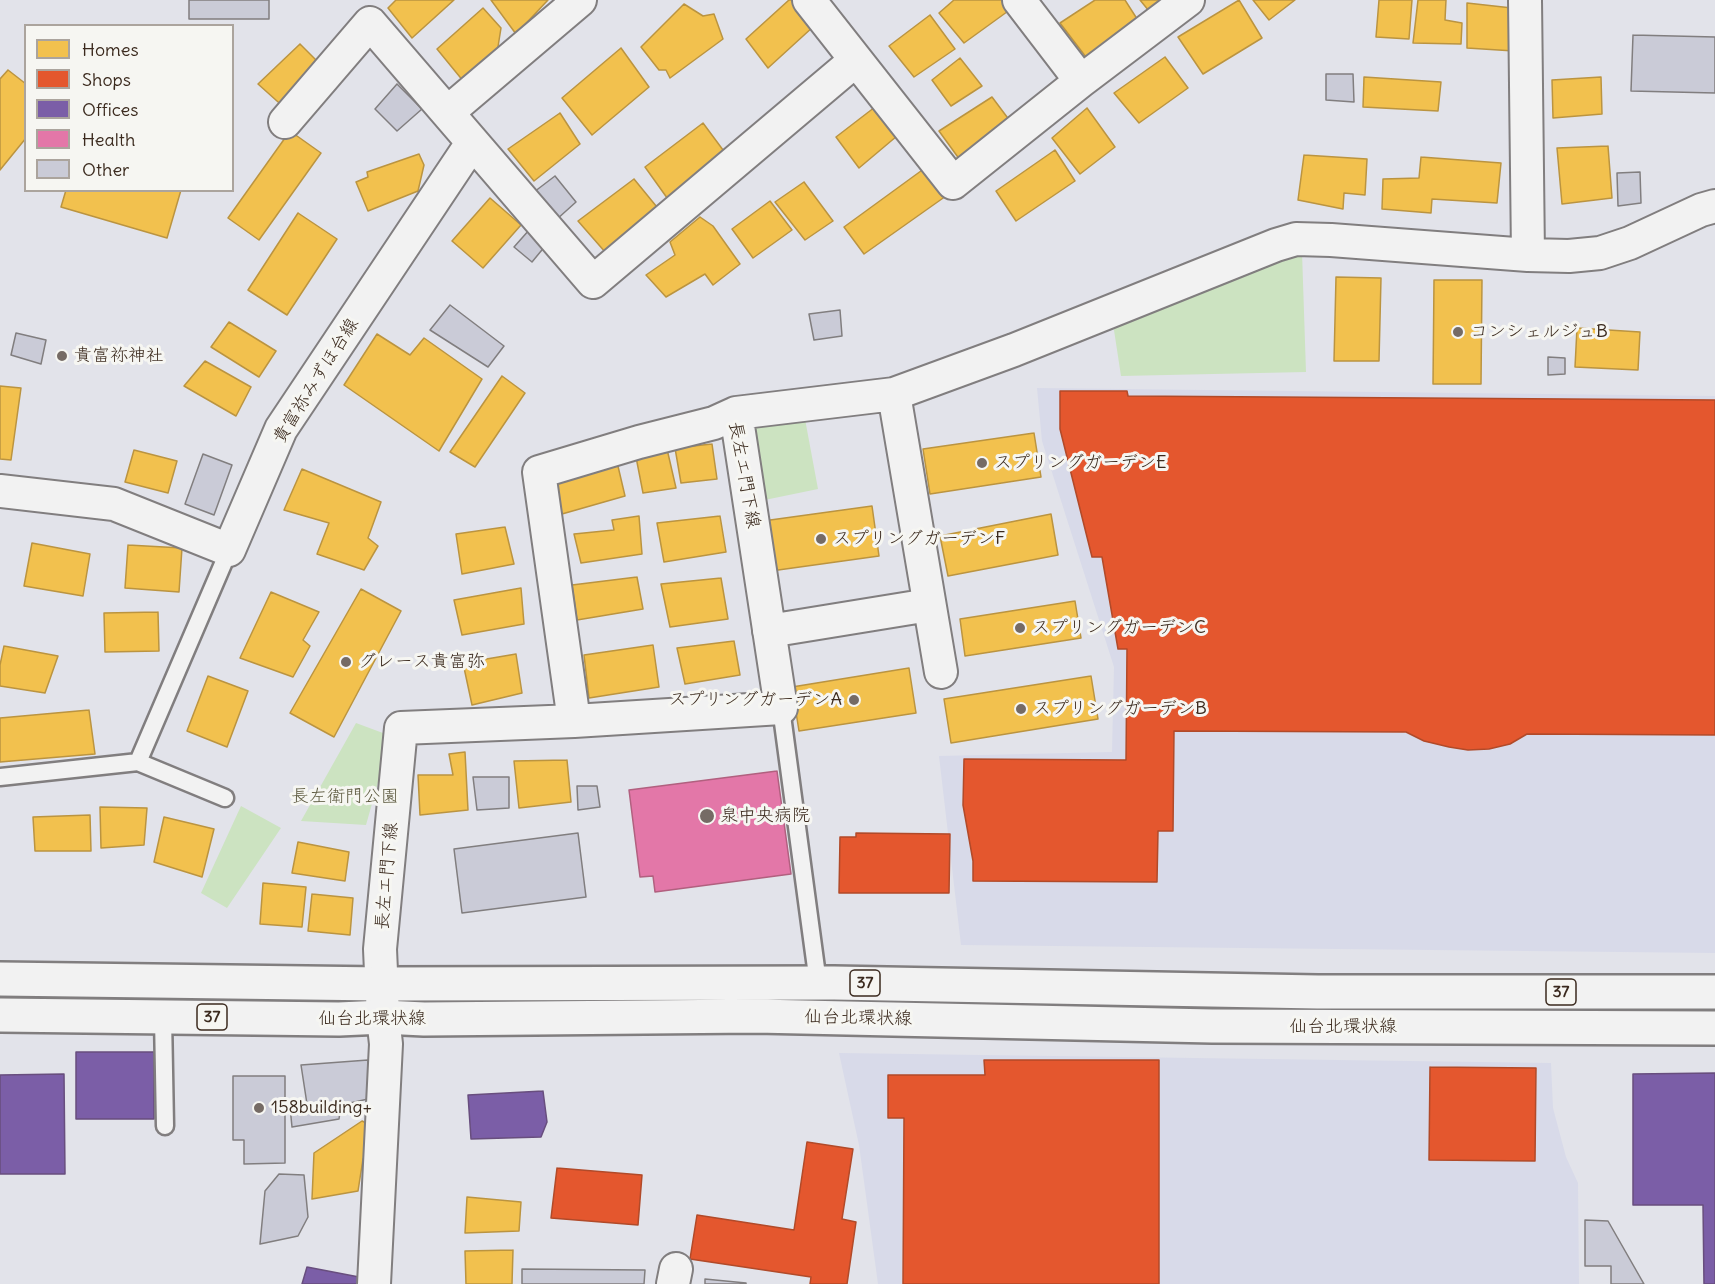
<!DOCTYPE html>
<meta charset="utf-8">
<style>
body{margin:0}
#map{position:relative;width:1715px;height:1284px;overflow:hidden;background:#e2e3ea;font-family:Delius,sans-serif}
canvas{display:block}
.legend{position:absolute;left:24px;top:24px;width:210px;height:168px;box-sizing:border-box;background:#f6f6f2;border:2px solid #aba49d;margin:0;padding:8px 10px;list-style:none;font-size:18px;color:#3b2a1e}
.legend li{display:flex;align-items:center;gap:12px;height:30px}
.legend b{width:30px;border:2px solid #aba49d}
</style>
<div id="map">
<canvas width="1715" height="1284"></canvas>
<ul class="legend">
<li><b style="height:16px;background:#f2c14e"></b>Homes</li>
<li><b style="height:16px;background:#e4572e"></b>Shops</li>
<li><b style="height:16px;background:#7b5ea7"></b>Offices</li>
<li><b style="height:16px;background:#e377a8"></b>Health</li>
<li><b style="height:16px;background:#cacbd7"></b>Other</li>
</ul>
</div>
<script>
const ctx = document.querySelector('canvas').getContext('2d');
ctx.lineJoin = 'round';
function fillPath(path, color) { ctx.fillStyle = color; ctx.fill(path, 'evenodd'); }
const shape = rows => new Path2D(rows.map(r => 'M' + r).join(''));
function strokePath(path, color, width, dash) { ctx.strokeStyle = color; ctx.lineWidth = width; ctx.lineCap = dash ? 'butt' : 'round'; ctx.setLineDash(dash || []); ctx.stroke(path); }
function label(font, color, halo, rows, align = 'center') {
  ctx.font = font + ' Delius,"Klee One",sans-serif'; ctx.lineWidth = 6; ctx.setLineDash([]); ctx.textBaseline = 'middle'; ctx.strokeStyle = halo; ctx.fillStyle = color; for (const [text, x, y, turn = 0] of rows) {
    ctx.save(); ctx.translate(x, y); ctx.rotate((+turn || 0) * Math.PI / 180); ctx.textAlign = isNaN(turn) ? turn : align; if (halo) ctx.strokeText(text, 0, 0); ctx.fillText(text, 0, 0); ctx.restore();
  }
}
const built = shape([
 [1037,388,1715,396,1715,953,961,945,939,756,1112,752,1114,667,1042,441],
 [839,1053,1551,1063,1553,1108,1566,1157,1578,1183,1579,1284,878,1284,859,1145]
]);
const green = shape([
 [1302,252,1306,372,1121,376,1112,317],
 [805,419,818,489,755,502,745,428],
 [356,723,391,736,366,825,301,821],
 [241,806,281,828,227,908,201,893]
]);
const homes = shape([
 [396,0,454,0,412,38,388,8,396,0],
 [491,0,548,0,516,34,491,0],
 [789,0,794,0,814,26,768,68,746,39,789,0],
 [954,0,1004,0,1011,9,964,43,939,13,954,0],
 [1095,0,1125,0,1141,25,1089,61,1060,23,1095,0],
 [1140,0,1163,0,1149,11,1140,0],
 [1239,0,1262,38,1203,74,1178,37,1239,0],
 [1253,0,1295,0,1269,20,1253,0],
 [1379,0,1412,0,1409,39,1376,37,1379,0],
 [1418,0,1446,0,1445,20,1462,23,1461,44,1413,43,1418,0],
 [1467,3,1521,9,1514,51,1467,48,1467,3],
 [684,4,703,16,714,14,723,39,670,78,666,70,659,70,641,47,684,4],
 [483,8,501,28,497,53,464,82,437,49,483,8],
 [930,15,955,49,914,77,889,46,930,15],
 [300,44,319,63,287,110,258,84,300,44],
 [621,48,649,87,592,135,562,98,621,48],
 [1165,57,1188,88,1139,123,1114,93,1165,57],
 [960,58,982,86,951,106,932,80,960,58],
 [8,70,26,84,26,138,0,170,0,79,8,70],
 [1364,77,1441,82,1438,111,1363,107,1364,77],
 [1601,77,1602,114,1553,118,1552,80,1601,77],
 [992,97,1010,121,960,160,939,131,992,97],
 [875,107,897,136,859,168,836,137,875,107],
 [1087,108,1115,147,1080,174,1052,138,1087,108],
 [560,113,580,144,534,181,508,149,560,113],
 [703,123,726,154,670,202,645,167,703,123],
 [290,131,321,153,259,240,228,218,290,131],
 [1608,146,1612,198,1562,204,1557,148,1608,146],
 [1055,150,1075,181,1016,221,996,191,1055,150],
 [419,154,424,165,418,191,368,211,356,182,368,177,367,172,419,154],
 [1304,155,1367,159,1365,195,1344,193,1343,209,1298,200,1304,155],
 [1421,157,1501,163,1497,203,1432,199,1431,213,1382,209,1383,179,1419,178,1421,157],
 [925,168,946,196,864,254,844,227,925,168],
 [634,179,661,212,606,253,578,221,634,179],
 [804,182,833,221,805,240,775,202,804,182],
 [66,190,181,190,167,238,61,207,66,190],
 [490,198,521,225,483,268,452,241,490,198],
 [770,201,792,230,753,258,732,229,770,201],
 [298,213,337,239,287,315,248,290,298,213],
 [700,217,713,226,740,264,713,285,705,274,666,297,646,275,675,255,670,242,700,217],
 [1336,277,1381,278,1379,361,1334,361,1336,277],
 [1434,280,1482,280,1481,384,1433,384,1434,280],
 [229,322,276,351,259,377,211,347,229,322],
 [1577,328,1640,332,1638,370,1575,367,1577,328],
 [377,334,410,355,424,338,482,379,439,451,344,385,377,334],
 [205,361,251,387,236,416,184,386,205,361],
 [502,376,525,393,475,467,450,452,502,376],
 [0,386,21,388,11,460,0,459,0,386],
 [1034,433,1041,477,930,494,923,449,1034,433],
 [712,444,717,479,681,483,675,448,712,444],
 [667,449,676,488,643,493,636,457,667,449],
 [134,450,177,461,168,493,125,482,134,450],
 [617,462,625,496,562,514,552,478,617,462],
 [302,469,381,502,368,538,378,546,364,570,317,554,329,523,284,510,302,469],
 [872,506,879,556,771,571,763,521,872,506],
 [1051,514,1058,555,948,576,940,536,1051,514],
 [639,516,642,554,581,563,574,534,614,530,612,520,639,516],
 [720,516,726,552,664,562,657,523,720,516],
 [505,527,514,564,462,574,456,534,505,527],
 [32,543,90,554,83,596,24,586,32,543],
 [128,545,182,548,179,592,125,588,128,545],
 [637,577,643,609,577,620,572,585,637,577],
 [721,578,728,619,670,627,661,584,721,578],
 [521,588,524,624,462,635,454,600,521,588],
 [361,589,401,611,334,737,290,713,361,589],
 [271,592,319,612,303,640,310,646,293,677,240,658,271,592],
 [1075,601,1081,638,965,656,960,619,1075,601],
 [158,612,159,651,105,652,104,613,158,612],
 [734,641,740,675,685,684,677,648,734,641],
 [653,645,659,687,589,698,584,655,653,645],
 [4,646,58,656,45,693,0,686,0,665,4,646],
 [516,654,522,693,472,705,463,663,516,654],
 [909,668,916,713,799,731,792,687,909,668],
 [208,676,248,691,227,747,187,731,208,676],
 [1091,676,1098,719,951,743,944,699,1091,676],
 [89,710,95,754,0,762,0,718,89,710],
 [465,752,468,810,420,815,418,775,453,775,449,754,465,752],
 [567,760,571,802,519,808,514,761,567,760],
 [100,807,147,808,144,845,101,848,100,807],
 [90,815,91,851,35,851,33,817,90,815],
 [164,817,214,829,202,877,154,862,164,817],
 [298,842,349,852,345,881,292,873,298,842],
 [263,883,306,887,302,927,260,924,263,883],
 [312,894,353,898,350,935,308,931,312,894],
 [362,1121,377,1128,378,1155,363,1159,358,1191,312,1199,314,1153,362,1121],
 [467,1197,521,1202,519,1231,465,1233,467,1197],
 [513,1250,512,1284,466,1284,465,1251,513,1250]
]);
const shops = shape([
 [1060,391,1127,391,1128,396,1715,400,1715,735,1527,734,1510,744,1489,749,1468,750,1449,747,1424,741,1406,732,1174,731,1173,831,1158,831,1157,882,973,881,973,861,963,805,964,759,1126,760,1127,649,1118,649,1102,557,1092,557,1060,429,1060,391],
 [856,833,950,834,949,893,839,893,840,837,856,837,856,833],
 [984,1060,1159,1060,1159,1284,903,1284,904,1118,888,1118,888,1075,985,1075,984,1060],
 [1430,1067,1536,1068,1535,1161,1429,1160,1430,1067],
 [807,1142,853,1149,842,1219,856,1222,847,1284,810,1284,811,1277,690,1259,697,1215,794,1230,807,1142],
 [557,1168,642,1175,638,1225,551,1218,557,1168]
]);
const offices = shape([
 [76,1052,154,1052,154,1119,76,1119,76,1052],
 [1715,1073,1715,1284,1704,1284,1703,1205,1633,1205,1633,1074,1715,1073],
 [64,1074,65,1174,0,1174,0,1075,64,1074],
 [543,1091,547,1122,541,1137,471,1139,468,1095,543,1091],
 [307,1267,359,1277,358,1284,302,1284,307,1267]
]);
const health = shape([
 [777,771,791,874,655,892,653,876,640,877,629,790,777,771]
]);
const building = shape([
 [189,0,269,0,269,19,189,19,189,0],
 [1633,35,1715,37,1715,93,1631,91,1633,35],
 [1326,74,1353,74,1354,102,1326,100,1326,74],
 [397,84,422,109,397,131,375,109,397,84],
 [1640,172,1641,203,1618,206,1617,173,1640,172],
 [555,176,576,202,556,220,534,192,555,176],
 [530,229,546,245,532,262,514,247,530,229],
 [450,305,504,346,488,367,430,330,450,305],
 [840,310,842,336,814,340,809,314,840,310],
 [16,333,46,340,41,364,11,355,16,333],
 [1548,357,1565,358,1565,374,1548,375,1548,357],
 [203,454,232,465,214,515,185,504,203,454],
 [473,777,509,777,509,808,477,810,473,777],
 [577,786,597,786,600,807,578,810,577,786],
 [578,833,586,897,462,913,454,849,578,833],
 [368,1060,368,1099,341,1105,339,1119,292,1127,290,1107,307,1104,301,1065,368,1060],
 [233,1076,285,1076,285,1163,244,1164,244,1140,233,1140,233,1076],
 [279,1174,304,1175,308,1217,298,1236,260,1244,265,1191,279,1174],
 [1585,1220,1608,1221,1644,1284,1611,1284,1611,1266,1585,1266,1585,1220],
 [522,1269,645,1270,644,1284,522,1284,522,1269],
 [705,1279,746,1283,746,1284,705,1284,705,1279]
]);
const lane = shape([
 [781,708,818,983],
 [138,762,229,550],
 [0,777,138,762,225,798],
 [163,1017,165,1126]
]);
const street = shape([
 [809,0,953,183,1081,81,1188,0],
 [1019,0,1081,81],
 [1525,0,1528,255],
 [448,112,580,0],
 [285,122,370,23,593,282,856,60],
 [894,394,941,672],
 [736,413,894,394,1014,350,1276,245,1296,239,1331,240,1528,255,1569,256,1600,253,1630,243,1701,210,1715,206],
 [0,491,114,504,229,550,281,429,472,143],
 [769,631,929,605],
 [374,1284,386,1044,383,1017,380,949,401,728,574,721,781,708,736,413,714,423,639,442,539,472,574,721],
 [673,1284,676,1269]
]);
const primary = shape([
 [0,979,382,984,834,983,1318,992,1715,992],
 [0,1015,339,1019,383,1017,424,1019,756,1016,1212,1026,1715,1028]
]);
const markers = [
 [1458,332,6,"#756b65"],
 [62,356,6,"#756b65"],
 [982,463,6,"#756b65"],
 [821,539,6,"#756b65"],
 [1020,628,6,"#756b65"],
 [346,662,6,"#756b65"],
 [854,700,6,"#756b65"],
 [1021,709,6,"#756b65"],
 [707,816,8,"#756b65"],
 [259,1108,6,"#756b65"]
];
const shields = [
 [865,983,30],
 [1561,992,30],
 [212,1017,30]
];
const shieldNames = [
 ["37",865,983],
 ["37",1561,992],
 ["37",212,1017]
];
const poiNames = [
 ["コンシェルジュB",1470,332],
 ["貴富祢神社",74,356],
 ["スプリングガーデンE",994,463],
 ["スプリングガーデンF",833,539],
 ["スプリングガーデンC",1032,628],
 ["グレース貴富弥",358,662],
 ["スプリングガーデンA",842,700,"right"],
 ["スプリングガーデンB",1033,709],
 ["泉中央病院",720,816],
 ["158building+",271,1108]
];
const streetNames = [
 ["貴富祢みずほ台線",316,381,-58],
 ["長左エ門下線",744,475,80],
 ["長左エ門下線",387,876,-85],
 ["仙台北環状線",858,1018,1],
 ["仙台北環状線",372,1019],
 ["仙台北環状線",1343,1027]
];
const parkNames = [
 ["長左衛門公園",345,797]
];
fillPath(built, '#d8dae9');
fillPath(green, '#cce3c1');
fillPath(homes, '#f2c14e');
strokePath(homes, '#bb9440', 1.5);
fillPath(shops, '#e4572e');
strokePath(shops, '#b14a29', 1.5);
fillPath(offices, '#7b5ea7');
strokePath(offices, '#684e7e', 1.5);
fillPath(health, '#e377a8');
strokePath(health, '#b1607f', 1.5);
fillPath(building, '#cacbd7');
strokePath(building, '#817e7f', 1.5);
strokePath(lane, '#817e7f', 21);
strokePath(street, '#817e7f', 36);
strokePath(primary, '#817e7f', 38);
strokePath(lane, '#f2f2f2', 16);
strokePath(street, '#f2f2f2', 32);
strokePath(primary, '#f2f2f2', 33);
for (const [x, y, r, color] of markers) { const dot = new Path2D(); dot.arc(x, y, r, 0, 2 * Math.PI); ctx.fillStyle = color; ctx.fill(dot); strokePath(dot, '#f6f6f2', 2); }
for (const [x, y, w] of shields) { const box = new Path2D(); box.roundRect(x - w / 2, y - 13, w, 26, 4.5); ctx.fillStyle = '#f6f6f2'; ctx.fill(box); strokePath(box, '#3b2a1e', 1.5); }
label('bold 16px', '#3b2a1e', null, shieldNames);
label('18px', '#3b2a1e', '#f6f6f2', poiNames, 'left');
label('18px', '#3b2a1e', '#f6f6f2', streetNames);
label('18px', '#5b583e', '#f6f6f2', parkNames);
</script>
